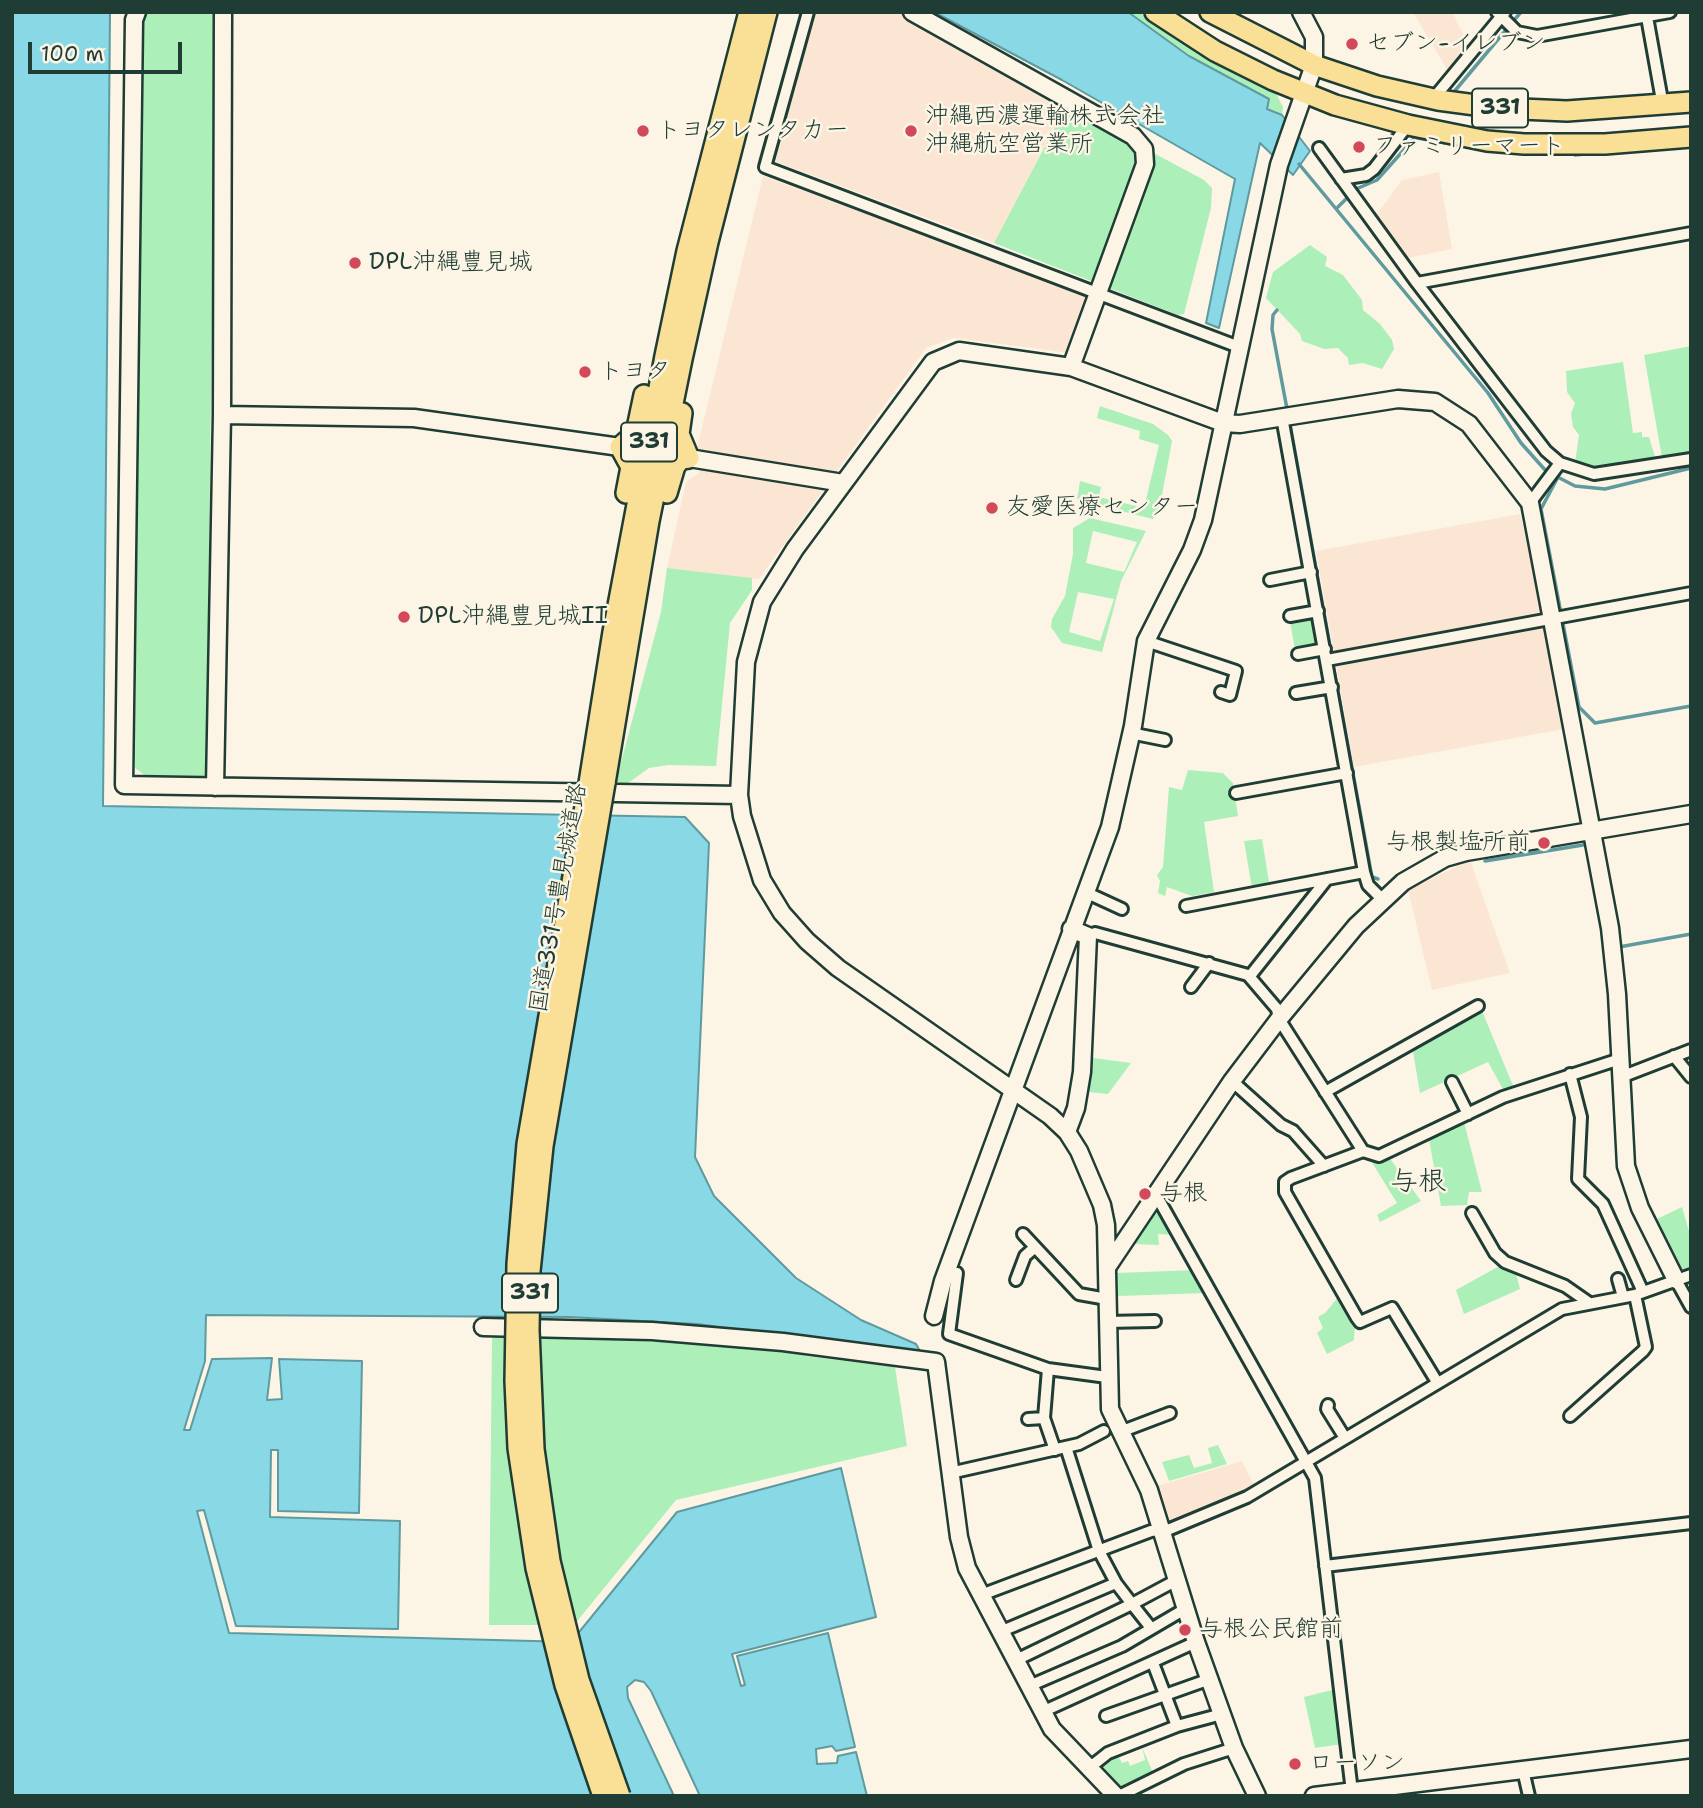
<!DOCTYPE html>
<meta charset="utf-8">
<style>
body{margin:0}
#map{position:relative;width:1703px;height:1808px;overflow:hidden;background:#fcf5e5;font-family:"Shantell Sans",sans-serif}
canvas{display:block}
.frame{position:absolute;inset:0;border:14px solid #1f3d34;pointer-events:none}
.scale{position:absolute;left:28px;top:42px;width:154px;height:32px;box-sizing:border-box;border:4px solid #1f3d34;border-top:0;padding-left:9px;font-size:21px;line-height:24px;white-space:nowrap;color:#1f3d34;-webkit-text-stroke:5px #fcf5e5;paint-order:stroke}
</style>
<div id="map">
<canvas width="1703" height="1808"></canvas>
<div class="frame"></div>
<div class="scale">100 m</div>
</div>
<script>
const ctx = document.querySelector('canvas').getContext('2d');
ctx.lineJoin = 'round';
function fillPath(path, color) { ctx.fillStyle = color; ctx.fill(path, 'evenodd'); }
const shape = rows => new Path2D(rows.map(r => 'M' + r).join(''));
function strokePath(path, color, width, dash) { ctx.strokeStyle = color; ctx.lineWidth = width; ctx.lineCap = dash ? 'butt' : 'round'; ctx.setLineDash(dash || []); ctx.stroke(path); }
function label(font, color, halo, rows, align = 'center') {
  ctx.font = font + ' "Shantell Sans","Klee One",sans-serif'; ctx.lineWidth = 5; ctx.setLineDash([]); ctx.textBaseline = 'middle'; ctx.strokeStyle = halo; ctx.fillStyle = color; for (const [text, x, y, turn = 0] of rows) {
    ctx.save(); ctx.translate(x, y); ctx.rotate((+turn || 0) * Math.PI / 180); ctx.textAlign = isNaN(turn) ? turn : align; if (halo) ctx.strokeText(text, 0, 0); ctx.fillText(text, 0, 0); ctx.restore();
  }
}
const built = shape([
 [808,12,900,12,1065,106,994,243,763,157],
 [1413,12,1452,12,1469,46,1449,73],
 [1439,172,1452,249,1407,258,1380,224,1377,214,1402,180],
 [763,176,1091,297,1069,353,954,338,926,348,759,579,667,568,686,482,699,473,697,448],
 [1520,514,1542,602,1564,729,1354,767,1316,551],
 [1470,860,1510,973,1432,990,1408,890],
 [1242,1461,1255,1487,1169,1525,1157,1486]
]);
const green = shape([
 [147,12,216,12,206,778,147,777,135,768,142,16],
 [1128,12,1138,12,1229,68,1273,87,1283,107,1282,115,1267,109],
 [1066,106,1204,180,1212,188,1211,208,1184,314,1178,315,994,243],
 [1310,245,1327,257,1325,266,1343,275,1362,300,1363,310,1380,324,1392,340,1394,349,1382,369,1363,363,1349,365,1348,358,1338,348,1324,349,1302,341,1300,334,1266,298,1273,272],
 [1691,346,1691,453,1662,458,1644,355],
 [1623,362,1633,433,1642,432,1642,437,1649,437,1656,460,1617,467,1589,467,1575,463,1579,435,1573,427,1571,414,1575,403,1567,392,1566,371],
 [1100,406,1153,424,1168,435,1172,441,1160,506,1153,519,1077,500,1080,481,1101,487,1099,497,1144,508,1159,445,1139,439,1140,431,1097,418],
 [1090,518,1146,531,1121,581,1102,652,1062,643,1051,627,1052,619,1065,596,1073,554,1073,528],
 [1093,531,1137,542,1124,572,1086,563],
 [1078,592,1114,599,1100,641,1069,632],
 [667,568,752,578,752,590,730,623,716,766,668,765,649,768,624,786,616,781,661,612],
 [1313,616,1318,646,1295,650,1290,621],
 [1188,770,1223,773,1233,783,1238,816,1204,822,1214,892,1192,896,1167,887,1165,896,1158,893,1160,881,1157,875,1163,867,1169,787,1182,790],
 [1262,839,1269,882,1252,888,1244,841],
 [1482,1011,1514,1088,1504,1091,1488,1062,1420,1093,1412,1046],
 [1093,1058,1131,1063,1108,1094,1089,1092],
 [1464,1122,1482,1192,1469,1192,1467,1205,1441,1206,1429,1139],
 [1391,1160,1421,1201,1380,1222,1377,1215,1397,1203,1371,1161],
 [1682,1207,1691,1238,1691,1270,1684,1272,1657,1219],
 [1156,1208,1173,1235,1158,1234,1159,1245,1133,1244],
 [1503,1264,1516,1274,1520,1289,1464,1314,1456,1290],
 [1195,1270,1206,1293,1118,1296,1117,1273],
 [1340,1295,1355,1321,1354,1340,1327,1354,1317,1333,1323,1328,1318,1317,1325,1313],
 [498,1333,788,1349,805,1356,895,1367,907,1446,676,1500,574,1625,489,1625,492,1339],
 [1218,1445,1227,1464,1169,1481,1162,1462,1189,1455,1194,1468,1212,1463,1208,1448],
 [1336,1689,1343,1744,1315,1748,1304,1697],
 [1142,1747,1154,1775,1121,1792,1100,1769,1118,1756,1122,1763,1128,1761,1130,1766,1145,1760]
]);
const water = shape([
 [12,12,110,12,103,806,685,817,709,843,695,1157,714,1196,796,1278,861,1320,916,1344,921,1353,697,1324,570,1317,206,1315,205,1361,184,1430,190,1430,212,1359,272,1358,267,1400,282,1399,279,1359,362,1361,359,1513,278,1511,278,1450,271,1450,270,1517,400,1521,398,1629,236,1626,204,1510,197,1511,229,1633,571,1642,677,1512,841,1468,876,1617,732,1654,741,1686,745,1685,737,1656,828,1633,855,1747,836,1751,832,1746,816,1749,817,1764,837,1763,838,1756,856,1752,867,1796,700,1796,651,1691,644,1682,635,1680,627,1687,628,1698,674,1796,12,1796,12,12],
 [934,12,1128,12,1189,56,1269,99,1267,109,1282,115,1310,151,1293,175,1260,143,1219,328,1206,323,1235,179,1062,80,934,12]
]);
const stream = shape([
 [1453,93,1521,12],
 [1417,138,1475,148],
 [1640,151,1651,150],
 [1548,154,1560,154],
 [1575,155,1594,153],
 [1299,164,1488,393,1521,443,1546,471,1575,486,1605,489,1691,468],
 [1338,207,1356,189,1377,180,1418,134],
 [1277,310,1273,315,1272,329,1287,409],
 [1290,424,1330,646],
 [1558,477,1541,509,1579,707,1595,723,1691,706],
 [1333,664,1372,877,1378,879],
 [1485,861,1583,845],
 [1619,947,1691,934]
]);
const street = shape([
 [808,12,765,167,1239,347],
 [1497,12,1517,32,1537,36,1670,12],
 [1647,17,1663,106],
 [1433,99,1505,12],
 [1319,148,1417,283,1546,451,1560,463,1594,474,1691,459],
 [1341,179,1366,175,1374,169,1408,125],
 [1417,283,1691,233],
 [1282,417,1364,872,1368,885,1382,899],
 [1530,503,1560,463],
 [1270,580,1311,572],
 [1290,616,1318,611],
 [1146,641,1236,671,1230,695,1221,692],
 [1298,654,1325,649],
 [1327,660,1691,593],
 [1296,693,1332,687],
 [1130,733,1165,740],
 [1236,793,1347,773],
 [1085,892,1122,909],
 [1186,906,1364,872],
 [1088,936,1095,933,1248,975,1277,1009,1279,1019,1363,1151,1379,1156,1503,1097,1620,1059],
 [1250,976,1327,879],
 [1191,987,1209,963],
 [1674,1056,1691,1077],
 [1570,1074,1581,1117,1578,1179,1603,1204,1643,1292],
 [1621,1077,1691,1050],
 [1232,1081,1281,1125,1293,1131,1324,1166],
 [1452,1082,1468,1114],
 [1325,1092,1478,1006],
 [1363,1151,1291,1178,1285,1182,1285,1192,1357,1318,1360,1322,1392,1308,1437,1382],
 [1155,1193,1315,1478,1352,1792],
 [1472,1213,1495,1253,1505,1262,1565,1286,1588,1302],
 [1023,1234,1079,1294,1107,1299],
 [957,1273,949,1334,1048,1369,1107,1377],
 [1618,1279,1623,1297],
 [1016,1280,1025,1256,1034,1248],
 [1676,1280,1691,1307],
 [1106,1322,1155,1321],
 [1048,1369,1044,1418,1055,1450],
 [1328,1405,1327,1409,1345,1438],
 [1570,1416,1643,1351,1646,1347,1635,1295],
 [1028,1419,1044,1418],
 [1120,1432,1170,1413],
 [950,1473,1079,1444,1104,1431],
 [1325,1566,1691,1523],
 [982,1599,989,1592,1151,1531,1170,1529,1247,1497,1562,1309,1635,1295,1691,1275],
 [1151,1628,1132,1604,1175,1581],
 [1002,1631,1116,1583],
 [1016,1660,1132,1604,1116,1583,1099,1551,1066,1447],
 [1029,1686,1122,1646,1185,1609],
 [1042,1712,1196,1642],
 [1106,1716,1210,1679],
 [1177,1726,1222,1714],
 [1089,1768,1108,1753,1177,1726,1153,1663],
 [1523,1770,1529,1796],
 [1119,1796,1184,1764,1234,1748]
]);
const secondary = shape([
 [137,12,134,20,124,785,739,795],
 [912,12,1133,136,1144,149,1145,164,1071,367],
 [222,415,414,418,620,447],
 [689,458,843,483],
 [215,787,222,415,223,12],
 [1067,1132,1076,1108,1082,1072,1088,936,1071,929],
 [1108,1266,1232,1081,1279,1019,1356,926,1403,882,1445,858,1466,852,1691,814],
 [934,1316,943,1281,1110,827,1133,726,1146,641,1192,550,1203,520,1279,165,1314,65,1314,37,1301,12],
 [483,1327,652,1331,783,1342,936,1362,959,1537,967,1568,1052,1729,1116,1796],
 [1257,1796,1234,1748,1196,1642,1149,1490,1110,1409,1106,1225,1102,1205,1079,1151,1067,1132,1050,1116,838,968,807,941,782,913,762,880,742,816,739,795,746,662,762,602,795,549,933,362,959,351,1071,367,1223,423,1240,424,1398,399,1435,402,1469,424,1530,503,1610,928,1617,994,1626,1166,1640,1208,1676,1280],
 [1314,1796,1691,1749]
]);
const highway = shape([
 [1155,12,1215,51,1273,80,1335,105,1408,125,1487,141,1524,144,1605,144,1691,137],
 [1210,12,1314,65,1377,86,1438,100,1498,108,1567,111,1691,102],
 [626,493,631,467,620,447,636,433,644,395],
 [667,493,675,466,681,459,689,458,679,434,682,413],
 [589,783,613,632,665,356,687,251,749,12],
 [605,783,649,521,682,359,708,242,767,12]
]);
const highwayBridge = shape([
 [589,783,527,1144,517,1264,515,1381,518,1448,536,1568,565,1685,603,1796],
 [605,783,543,1146,530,1271,529,1330,534,1449,550,1561,579,1680,620,1796]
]);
const markers = [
 [1352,44,7,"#d1495b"],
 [643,131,7,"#d1495b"],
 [911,131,7,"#d1495b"],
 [1359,147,7,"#d1495b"],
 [355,263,7,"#d1495b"],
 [585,372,7,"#d1495b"],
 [992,508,7,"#d1495b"],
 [404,617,7,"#d1495b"],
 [1544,843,7,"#d1495b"],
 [1145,1194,7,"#d1495b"],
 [1185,1630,7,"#d1495b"],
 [1295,1764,7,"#d1495b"]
];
const shields = [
 [1500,108,56],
 [649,442,56],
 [530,1293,56]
];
const shieldNames = [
 ["331",1500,108],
 ["331",649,442],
 ["331",530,1293]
];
const poiNames = [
 ["セブン-イレブン",1366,44],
 ["沖縄西濃運輸株式会社",925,117],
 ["沖縄航空営業所",925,145],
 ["トヨタレンタカー",657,131],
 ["ファミリーマート",1373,147],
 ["DPL沖縄豊見城",369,263],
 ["トヨタ",599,372],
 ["友愛医療センター",1006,508],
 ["DPL沖縄豊見城II",418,617],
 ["与根製塩所前",1530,843,"right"],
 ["与根",1159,1194],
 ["与根公民館前",1199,1630],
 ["ローソン",1309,1764]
];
const streetNames = [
 ["国道331号豊見城道路",559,898,-80]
];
const quarterNames = [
 ["与根",1418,1183]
];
fillPath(built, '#fbe6d4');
fillPath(green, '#acefb9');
fillPath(water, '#89d8e6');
strokePath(water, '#5f9a9f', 2);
strokePath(stream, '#5f9a9f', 3.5);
strokePath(street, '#1f3d34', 16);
strokePath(secondary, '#1f3d34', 21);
strokePath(highway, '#1f3d34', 24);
strokePath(street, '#fcf5e5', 10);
strokePath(secondary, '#fcf5e5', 16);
strokePath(highway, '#fadf96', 19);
strokePath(highwayBridge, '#1f3d34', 24, []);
strokePath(highwayBridge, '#fadf96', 19);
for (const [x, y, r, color] of markers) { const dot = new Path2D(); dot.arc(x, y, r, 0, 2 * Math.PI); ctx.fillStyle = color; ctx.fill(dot); strokePath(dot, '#fcf5e5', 2.5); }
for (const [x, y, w] of shields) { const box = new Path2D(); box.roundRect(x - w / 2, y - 19.5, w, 39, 5); ctx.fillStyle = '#fcf5e5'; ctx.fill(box); strokePath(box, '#1f3d34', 2); }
label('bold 23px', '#1f3d34', null, shieldNames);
label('24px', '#1f3d34', '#fcf5e5', poiNames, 'left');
label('24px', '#1f3d34', '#fcf5e5', streetNames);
label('28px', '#1f3d34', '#fcf5e5', quarterNames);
</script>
